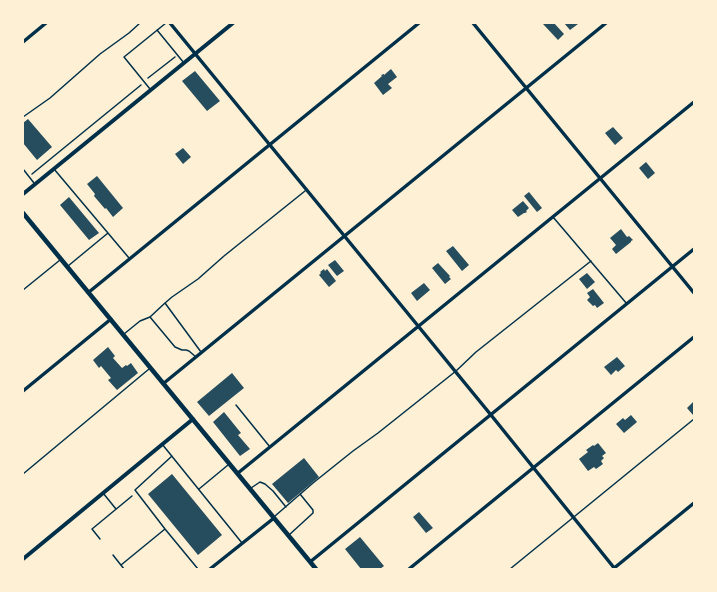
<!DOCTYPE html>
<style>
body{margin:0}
#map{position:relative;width:717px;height:592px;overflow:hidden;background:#fdf0d5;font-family:Georgia,serif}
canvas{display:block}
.frame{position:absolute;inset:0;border:24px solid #fdf0d5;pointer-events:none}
</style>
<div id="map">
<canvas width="717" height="592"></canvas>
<div class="frame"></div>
</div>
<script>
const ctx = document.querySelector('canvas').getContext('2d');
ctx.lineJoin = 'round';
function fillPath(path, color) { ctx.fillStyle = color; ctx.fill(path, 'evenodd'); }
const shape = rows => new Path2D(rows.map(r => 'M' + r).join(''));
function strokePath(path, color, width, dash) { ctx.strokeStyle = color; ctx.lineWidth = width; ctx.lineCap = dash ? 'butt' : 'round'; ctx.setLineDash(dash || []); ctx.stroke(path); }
const building = shape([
 [544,23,554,23,564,34,558,40,543,24],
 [564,23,577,23,578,24,570,30],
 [391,69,397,77,388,84,392,88,383,95,374,83,382,76,381,75,384,74,384,75],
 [195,71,220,101,207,111,182,81],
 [28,119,52,147,37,160,23,143,23,123],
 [613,127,623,138,615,145,605,133],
 [183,148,191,157,183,164,175,154],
 [646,162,655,173,648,179,639,168],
 [97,176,123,208,113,217,106,208,105,209,94,196,95,194,87,184],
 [529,192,542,208,537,212,524,196],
 [69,197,99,233,89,240,60,205],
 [523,201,529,208,526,211,527,212,525,213,524,213,518,217,512,210],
 [621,229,627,237,629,236,633,240,631,241,631,242,616,254,612,249,616,245,610,238],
 [453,246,469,265,462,271,446,251],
 [335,260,344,271,337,276,328,265],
 [438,263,450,276,449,277,451,279,445,284,432,268],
 [324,269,325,271,327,269,336,281,329,287,319,275,321,273,320,272],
 [587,273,595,282,587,289,579,279],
 [424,283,430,290,417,301,411,293],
 [593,289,604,303,597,308,595,305,593,306,587,300,590,297,587,293],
 [108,347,115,356,113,358,122,368,126,365,127,366,131,363,138,373,117,390,108,380,111,378,101,366,99,368,93,360],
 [617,357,625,366,618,372,616,370,611,375,604,367],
 [232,373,244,388,209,416,197,402],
 [694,401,694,413,693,415,687,408],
 [224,412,241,433,238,435,250,449,240,456,213,422],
 [631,415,637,422,624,433,616,424,623,418,625,420],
 [598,443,606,453,602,456,604,458,601,461,603,464,596,469,594,467,588,471,579,459,588,452,586,450,593,445,594,446],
 [304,458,319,477,288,503,272,484],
 [172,474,222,535,198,555,148,494],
 [419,512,433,528,426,533,413,517],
 [360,537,384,566,380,569,361,569,345,549]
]);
const path = shape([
 [148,78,175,57],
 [32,174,141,85]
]);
const service = shape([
 [157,30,184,63],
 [150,89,124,57,166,23],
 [23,117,50,98,100,54,129,33,140,23],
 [23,169,34,183],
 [54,169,129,258],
 [553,217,627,304],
 [68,266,108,233],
 [23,290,60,260],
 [165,303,172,297,198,279,224,256,305,191],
 [150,317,175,347,182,350,186,350,189,351,196,357],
 [124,334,140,321,150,317,165,303,201,352],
 [236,405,270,447],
 [162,444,242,543],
 [172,456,135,490,165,529,198,569],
 [23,474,149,369],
 [251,488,260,482,265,484,273,491,286,507],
 [199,489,228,465],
 [103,493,116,509],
 [275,516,313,483,353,451,378,433,456,371,476,352,591,261],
 [289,535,313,513,313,510,300,494],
 [100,539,92,529,132,496],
 [113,555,124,569],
 [121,565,165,529],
 [510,569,694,419]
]);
const minor = shape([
 [170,23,491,415,615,569],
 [473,23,694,293],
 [23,42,46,23],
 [89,292,419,23],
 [164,383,606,23],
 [23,391,111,319],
 [238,473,694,102],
 [310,562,694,249],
 [210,569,274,518],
 [409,569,694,337],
 [613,569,694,503]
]);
const tertiary = shape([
 [23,194,233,23],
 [23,559,193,419]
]);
const secondary = shape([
 [23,213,316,569]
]);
fillPath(building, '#264d5e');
strokePath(path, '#003049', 1.5);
strokePath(service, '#003049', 1.5);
strokePath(minor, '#003049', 3.5);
strokePath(tertiary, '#003049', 4);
strokePath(secondary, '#003049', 4.5);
</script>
